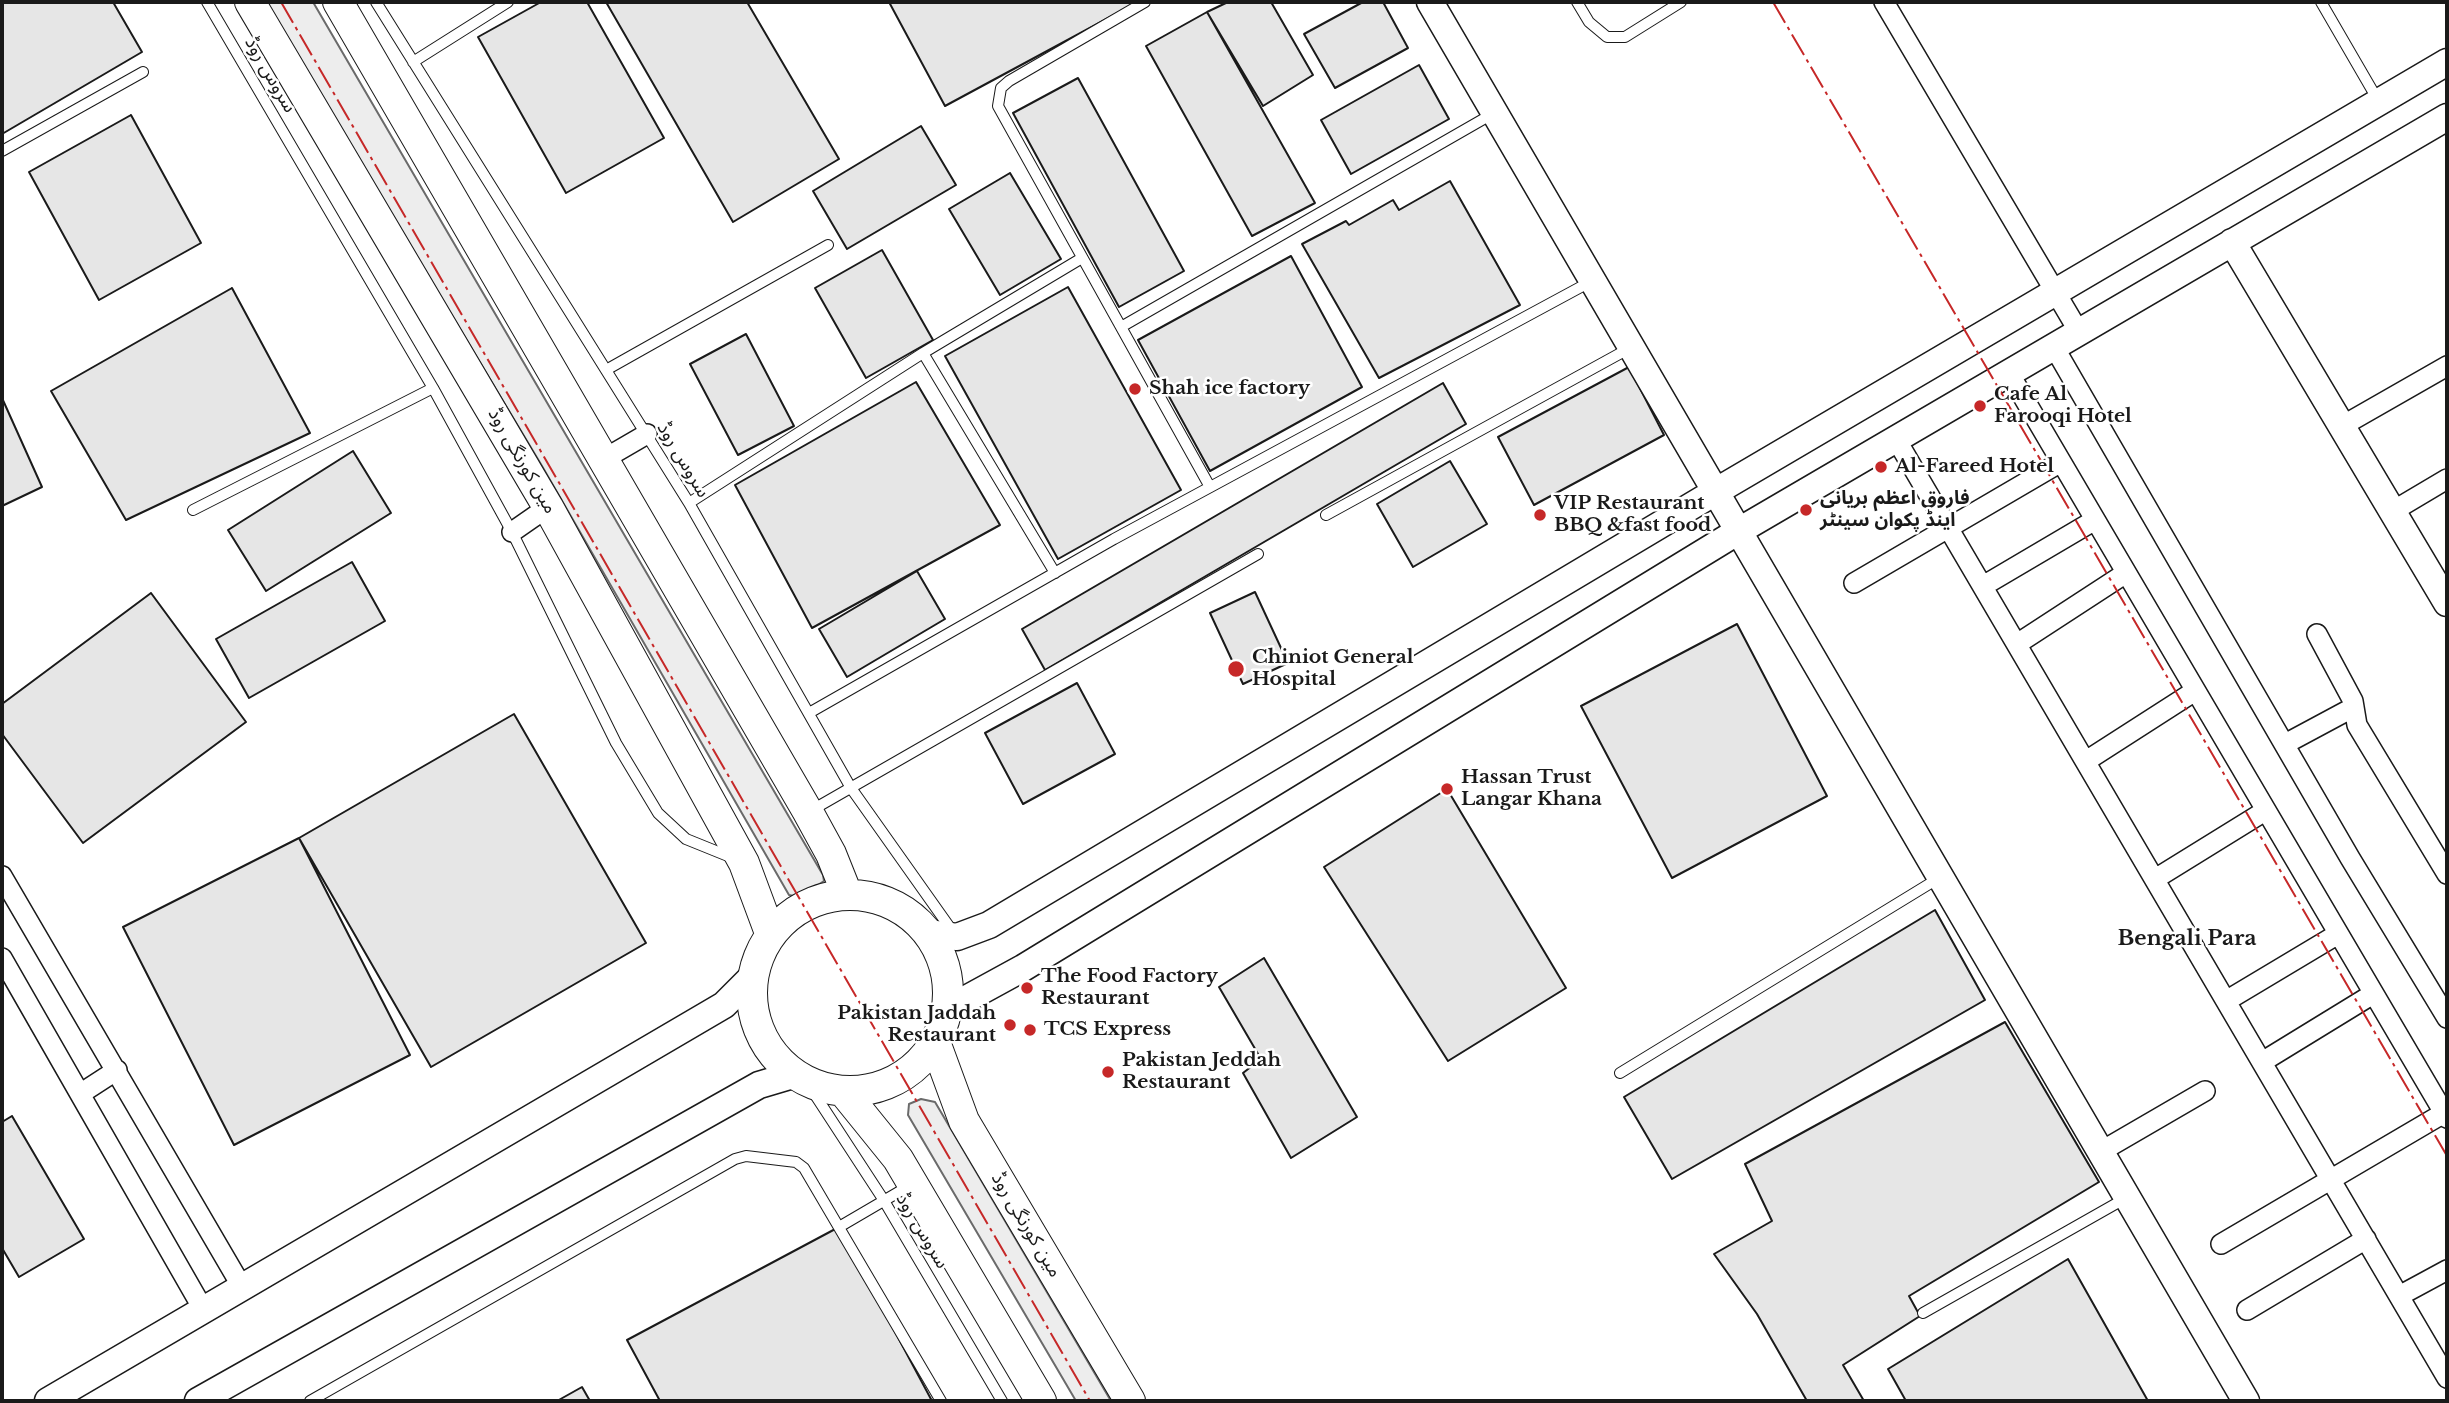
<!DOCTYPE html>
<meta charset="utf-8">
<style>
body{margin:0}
#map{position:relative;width:2449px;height:1403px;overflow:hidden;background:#fff;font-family:"Libre Baskerville",serif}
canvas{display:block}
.frame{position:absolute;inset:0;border:4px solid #1a1a1a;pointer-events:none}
</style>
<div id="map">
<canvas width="2449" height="1403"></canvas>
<div class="frame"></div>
</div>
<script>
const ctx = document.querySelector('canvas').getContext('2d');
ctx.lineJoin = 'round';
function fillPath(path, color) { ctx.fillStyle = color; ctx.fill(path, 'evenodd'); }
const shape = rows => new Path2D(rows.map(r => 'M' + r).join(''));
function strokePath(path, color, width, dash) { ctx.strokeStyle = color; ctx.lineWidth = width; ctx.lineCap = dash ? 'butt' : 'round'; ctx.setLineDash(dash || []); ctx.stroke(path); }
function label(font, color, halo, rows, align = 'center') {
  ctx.font = font + ' "Libre Baskerville","Noto Sans Arabic",serif'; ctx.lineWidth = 5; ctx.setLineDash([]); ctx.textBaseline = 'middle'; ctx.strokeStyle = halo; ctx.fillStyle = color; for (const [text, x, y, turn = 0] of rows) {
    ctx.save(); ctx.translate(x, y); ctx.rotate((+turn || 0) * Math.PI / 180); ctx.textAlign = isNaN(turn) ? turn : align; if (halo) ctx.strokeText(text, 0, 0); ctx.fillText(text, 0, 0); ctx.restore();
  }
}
const built = shape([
 [264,2,313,2,823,875,824,881,799,897,789,895,542,466,264,2],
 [921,1099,935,1102,1111,1401,1076,1401,908,1115,909,1104,921,1099]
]);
const building = shape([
 [2,2,113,2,142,52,2,134,2,2],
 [541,2,587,2,664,138,566,193,478,37,541,2],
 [606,2,747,2,839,159,733,222,606,2],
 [889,2,1138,2,945,106,889,2],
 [1228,2,1271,2,1313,75,1263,106,1207,12,1228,2],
 [1363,2,1383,2,1408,48,1335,88,1304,34,1363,2],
 [1207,12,1315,203,1252,236,1146,46,1207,12],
 [1419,65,1449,119,1351,174,1321,120,1419,65],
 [1078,78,1184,271,1119,307,1013,113,1078,78],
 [131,115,201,243,99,300,29,172,131,115],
 [921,126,956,185,847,249,813,191,921,126],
 [1010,173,1061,259,1000,295,949,209,1010,173],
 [1450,181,1520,305,1379,378,1302,244,1346,221,1349,225,1393,200,1399,210,1450,181],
 [882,250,933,340,866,378,815,288,882,250],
 [1291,256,1362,387,1210,471,1138,340,1291,256],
 [1068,287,1181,490,1058,559,945,356,1068,287],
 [232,288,310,433,126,520,51,391,232,288],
 [746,334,794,426,738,455,690,364,746,334],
 [1629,367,1664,435,1534,505,1498,437,1629,367],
 [916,382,1000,525,812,628,735,485,916,382],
 [1443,383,1466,424,1045,670,1022,629,1443,383],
 [2,398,42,487,2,506,2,398],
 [353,451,391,513,266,591,228,530,353,451],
 [1450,461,1487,524,1413,567,1377,504,1450,461],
 [352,562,385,621,249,698,216,639,352,562],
 [917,571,945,619,847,677,819,629,917,571],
 [1255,592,1288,663,1243,684,1210,613,1255,592],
 [151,593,246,722,83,843,2,734,2,704,151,593],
 [1737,624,1827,796,1672,878,1581,706,1737,624],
 [1077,683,1115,754,1023,804,985,733,1077,683],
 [514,714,646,943,431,1067,299,838,514,714],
 [1447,789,1566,988,1448,1061,1324,867,1447,789],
 [299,838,410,1055,234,1145,123,927,299,838],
 [1935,910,1985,1000,1672,1179,1624,1097,1935,910],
 [1264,958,1357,1117,1291,1158,1243,1073,1261,1059,1219,987,1264,958],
 [2005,1022,2099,1182,1909,1296,1920,1316,1843,1365,1864,1401,1807,1401,1757,1314,1714,1254,1772,1221,1745,1164,2005,1022],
 [12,1116,84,1239,19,1277,2,1248,2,1122,12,1116],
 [839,1227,932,1401,660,1401,627,1340,839,1227],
 [2068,1259,2148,1401,1906,1401,1888,1369,2068,1259],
 [582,1387,590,1401,557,1401,582,1387]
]);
const lane = shape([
 [207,2,433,388,512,532,616,743,658,813,686,839,733,858],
 [376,2,689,503,851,788,953,932],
 [1145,2,1009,81,1001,88,998,106,1210,487],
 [1577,2,1589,22,1607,37,1625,37,1681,2],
 [2321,2,2379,102],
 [413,62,508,2],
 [2,151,143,72],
 [1121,327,1494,113],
 [923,353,1055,573],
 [606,370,828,245],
 [689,503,923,353,1082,258],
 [193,510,433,388],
 [1326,515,1630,348],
 [809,713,1114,539,1590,282],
 [812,810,1258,554],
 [1620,1073,1939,878],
 [806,1081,883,1199,1002,1401],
 [839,1227,909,1186],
 [1923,1313,2126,1198],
 [310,1401,735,1159,746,1156,796,1162,804,1168,941,1401]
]);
const street = shape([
 [1884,2,2079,332],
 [2054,347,2350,858,2447,1018],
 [2009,373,2447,1118],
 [2342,426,2447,366],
 [1896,439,2447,1378],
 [604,459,647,434],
 [2393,511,2447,479],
 [512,532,548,507],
 [1854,583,2061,462],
 [1983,586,2095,520],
 [2317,634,2353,701,2357,725,2447,874],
 [2017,644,2126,573],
 [2285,744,2354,707],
 [2086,761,2195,691],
 [2,876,242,1287],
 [2155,879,2265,811],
 [2,958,203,1309],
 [2226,1001,2338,934],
 [2262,1062,2373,994],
 [80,1094,117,1070],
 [2100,1152,2205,1091],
 [2221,1244,2444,1113],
 [2399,1296,2447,1270],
 [2247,1310,2366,1239]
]);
const secondary = shape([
 [1430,2,2246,1401],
 [2232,242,2447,603],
 [928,933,957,937,989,925,1715,492,2447,62],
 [948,1009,1023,968,1737,532,2447,117],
 [48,1401,724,1005,754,975],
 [198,1401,759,1085,796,1074]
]);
const primary = shape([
 [250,2,548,507,744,863,770,933],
 [338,2,808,812,831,854,847,894],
 '752 993a98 98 0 1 1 196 0a98 98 0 1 1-196 0Z',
 [935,1042,964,1121,1130,1401],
 [843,1091,898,1159,1041,1401]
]);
const power = shape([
 [281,2,1090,1401],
 [1773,2,2447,1156]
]);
const markers = [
 [1135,389,7,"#c62828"],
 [1980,406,7,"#c62828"],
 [1881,467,7,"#c62828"],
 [1806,510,7,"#c62828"],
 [1540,515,7,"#c62828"],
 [1236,669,9,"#c62828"],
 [1447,789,7,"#c62828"],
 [1027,988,7,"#c62828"],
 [1010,1025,7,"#c62828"],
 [1030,1030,7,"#c62828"],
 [1108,1072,7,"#c62828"]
];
const streetNames = [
 ["سروس روڈ",270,75,60],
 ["سروس روڈ",683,460,59],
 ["مین کورنگی روڈ",522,461,60],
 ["مین کورنگی روڈ",1026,1225,59],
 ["سروس روڈ",922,1231,59]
];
const poiNames = [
 ["Shah ice factory",1149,389],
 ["Cafe Al",1994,395],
 ["Farooqi Hotel",1994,417],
 ["Al-Fareed Hotel",1895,467],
 ["فاروق اعظم بریانی",1820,499],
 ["اینڈ پکوان سینٹر",1820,521],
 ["VIP Restaurant",1554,504],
 ["BBQ &fast food",1554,526],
 ["Chiniot General",1252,658],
 ["Hospital",1252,680],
 ["Hassan Trust",1461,778],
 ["Langar Khana",1461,800],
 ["The Food Factory",1041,977],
 ["Restaurant",1041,999],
 ["Pakistan Jaddah",996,1014,"right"],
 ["Restaurant",996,1036,"right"],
 ["TCS Express",1044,1030],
 ["Pakistan Jeddah",1122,1061],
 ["Restaurant",1122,1083]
];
const neighbourhoodNames = [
 ["Bengali Para",2187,939]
];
fillPath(built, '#ededed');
strokePath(built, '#6a6a6a', 2);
fillPath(building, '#e6e6e6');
strokePath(building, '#1a1a1a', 2);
strokePath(lane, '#1a1a1a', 12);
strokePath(street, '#1a1a1a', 22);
strokePath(secondary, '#1a1a1a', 29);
strokePath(primary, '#1a1a1a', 32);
strokePath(lane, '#fff', 10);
strokePath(street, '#fff', 19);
strokePath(secondary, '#fff', 26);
strokePath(primary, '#fff', 30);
strokePath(power, '#c62828', 2, [24, 5, 3.5, 5]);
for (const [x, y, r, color] of markers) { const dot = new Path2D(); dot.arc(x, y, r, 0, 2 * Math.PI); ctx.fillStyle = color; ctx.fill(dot); strokePath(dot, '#fff', 2.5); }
label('19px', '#1a1a1a', '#fff', streetNames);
label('bold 19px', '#1a1a1a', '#fff', poiNames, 'left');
label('bold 21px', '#1a1a1a', '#fff', neighbourhoodNames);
</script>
